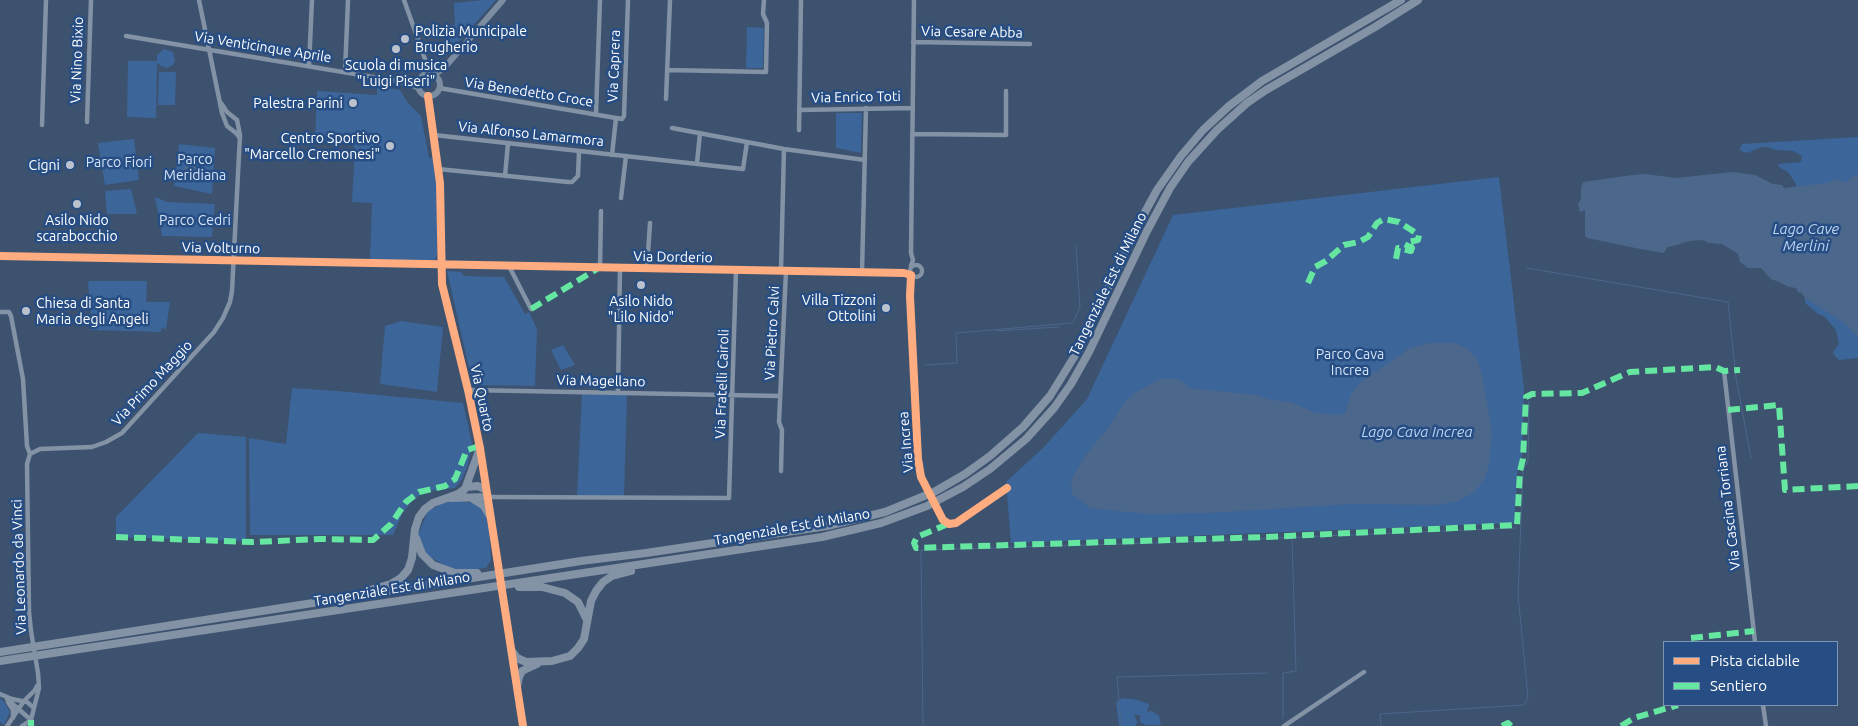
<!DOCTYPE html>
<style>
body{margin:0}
#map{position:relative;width:1858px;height:726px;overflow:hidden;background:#3c526f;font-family:Ubuntu,sans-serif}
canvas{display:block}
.legend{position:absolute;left:1663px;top:641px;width:175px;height:65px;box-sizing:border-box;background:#274e84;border:1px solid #7d95b5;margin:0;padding:6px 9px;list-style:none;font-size:15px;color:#fff}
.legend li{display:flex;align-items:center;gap:10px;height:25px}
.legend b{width:25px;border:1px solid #7d95b5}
</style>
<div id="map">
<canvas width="1858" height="726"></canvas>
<ul class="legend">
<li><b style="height:6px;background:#ffac80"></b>Pista ciclabile</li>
<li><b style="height:6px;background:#66e7a1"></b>Sentiero</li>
</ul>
</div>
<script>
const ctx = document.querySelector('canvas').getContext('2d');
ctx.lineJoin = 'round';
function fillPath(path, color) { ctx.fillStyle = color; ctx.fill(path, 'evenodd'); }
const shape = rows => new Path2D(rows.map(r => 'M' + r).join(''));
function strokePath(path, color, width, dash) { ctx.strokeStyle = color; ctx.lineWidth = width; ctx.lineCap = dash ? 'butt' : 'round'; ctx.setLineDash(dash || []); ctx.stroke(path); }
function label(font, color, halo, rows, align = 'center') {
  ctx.font = font + ' Ubuntu,sans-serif'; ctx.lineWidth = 5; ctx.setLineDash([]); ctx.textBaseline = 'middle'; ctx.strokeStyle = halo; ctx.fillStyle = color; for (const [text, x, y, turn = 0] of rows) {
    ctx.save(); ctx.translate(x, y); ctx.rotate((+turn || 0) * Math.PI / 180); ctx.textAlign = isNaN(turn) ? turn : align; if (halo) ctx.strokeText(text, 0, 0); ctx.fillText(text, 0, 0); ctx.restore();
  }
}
const green = shape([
 [484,0,496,0,446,56,444,26,455,25,454,3],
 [747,27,764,28,763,68,746,68],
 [164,49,173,52,175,60,173,65,167,68,161,66,157,63,156,118,127,117,128,61,157,61,157,55],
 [159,72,176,72,175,105,158,105],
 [377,86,400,90,408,103,421,116,429,158,434,158,438,183,437,256,434,261,370,260,372,203,352,202,355,148,351,144,315,142,317,91,377,95],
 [836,113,862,113,861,153,836,148],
 [1858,137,1858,358,1839,360,1834,355,1833,352,1839,344,1836,330,1824,316,1818,314,1805,303,1796,184,1788,172,1779,167,1778,164,1801,162,1802,156,1793,151,1776,150,1767,147,1762,147,1747,153,1741,151,1740,149,1742,144],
 [134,139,139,180,105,185,98,143],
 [179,144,215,148,212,194,174,186],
 [1499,177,1524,389,1522,455,1518,466,1514,523,1011,543,1006,482,1044,447,1087,399,1173,215],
 [131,189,137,214,107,214,105,191],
 [155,197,167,202,215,204,212,237,162,236],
 [447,271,461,272,464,276,504,277,525,314,529,312,537,329,535,386,473,385],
 [89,281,147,281,146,302,170,302,166,329,161,328,161,332,90,330,91,315,88,283],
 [401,321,443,327,437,392,380,384,385,326],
 [563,345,575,365,561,370,551,350],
 [292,388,337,391,463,403,472,443,468,465,462,479,455,488,429,491,415,498,403,512,393,535,250,535,249,438,286,444],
 [582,394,627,395,624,496,577,496],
 [198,433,246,437,246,541,116,537,116,517],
 [454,501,469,502,479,505,486,514,489,529,491,560,486,568,455,571,426,555,420,544,418,534,428,511,443,503],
 [0,698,5,703,10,712,4,725,0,722],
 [1123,698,1138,700,1149,704,1147,712,1152,711,1159,716,1161,725,1145,725,1140,722,1140,715,1136,715,1134,716,1138,722,1135,726,1119,726,1116,702]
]);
const water = shape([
 '183 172a8 8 0 1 1 16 0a8 8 0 1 1-16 0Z',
 [1732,172,1755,175,1773,184,1782,185,1784,188,1827,183,1837,179,1847,183,1849,179,1858,174,1858,337,1842,321,1805,298,1802,293,1798,292,1796,288,1789,287,1779,282,1771,279,1761,268,1748,268,1740,262,1738,254,1722,244,1709,243,1703,240,1689,241,1677,245,1667,247,1664,253,1640,249,1587,238,1585,236,1585,210,1580,212,1578,204,1581,199,1581,187,1583,182,1632,175,1645,174,1676,178],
 [1429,343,1455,343,1467,348,1477,359,1482,374,1492,432,1489,466,1484,479,1479,486,1473,493,1458,501,1436,505,1352,504,1209,513,1147,514,1090,508,1072,494,1071,485,1073,476,1087,453,1108,428,1124,403,1134,393,1160,379,1176,379,1184,382,1189,388,1256,395,1271,400,1290,402,1316,413,1338,415,1345,413,1351,394,1362,381,1410,348]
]);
const stream = shape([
 [1527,268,1728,302,1735,368],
 [996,331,1059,327],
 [925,365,957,363,956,333,1073,323,1080,307,1076,247],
 [1735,372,1751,458],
 [1283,718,1283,673,1296,671,1292,538],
 [923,726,921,550,1155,543,1516,528],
 [1121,726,1117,677,1267,673],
 [1381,726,1380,714,1524,705,1528,697,1518,595,1523,470,1528,461,1529,401]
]);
const street = shape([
 [199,0,222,113,227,126,236,133,240,138],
 [404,0,426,62,426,70,422,76],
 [126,36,397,81,411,85,419,89],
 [913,42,1030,44],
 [309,66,312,0],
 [667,70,766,72,767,23,763,14,764,0],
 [345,72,348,0],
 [403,81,419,79],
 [439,88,622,119,624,116,628,0],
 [666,99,670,0],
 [799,110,913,108],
 [596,114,600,0],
 [87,122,91,0],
 [42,125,46,0],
 [672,128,784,149,865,160],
 [799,130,801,0],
 [912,134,1006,135,1006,91],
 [434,135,743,169,747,142],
 [612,155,616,118],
 [697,163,700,133],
 [438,169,568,182,572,182,578,176,579,151],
 [505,176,508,143],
 [621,198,626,156],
 [0,256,904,273,911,275],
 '910 271a6 6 0 1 1 12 0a6 6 0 1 1-12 0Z',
 [509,266,531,309],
 [911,266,913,260,911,253,914,0],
 [600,268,601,211],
 [647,269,650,223],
 [781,271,784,149],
 [862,272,866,108],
 [911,276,910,296,918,459,921,477],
 [0,312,9,312,11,316,23,379,27,446,30,454],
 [1724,371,1755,642],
 [468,390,780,396],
 [618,392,620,268],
 [30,454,40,449,92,447,106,442,122,433,214,332,223,318,230,302,232,291,240,135,237,120,227,112,221,103],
 [30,454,27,464,29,612,31,631],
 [781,471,782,430,779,422,786,271],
 [487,497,729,498,736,270],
 [943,520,948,524,956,523,1007,488],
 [0,694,12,699,27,702,34,708],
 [7,699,31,720],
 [8,702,13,710,13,718],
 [1763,705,1766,726],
 [7,726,24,701,35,690,37,686],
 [22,726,31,720,39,688,38,673],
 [1284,726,1364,672]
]);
const secondary = shape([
 '418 85a11 11 0 1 1 22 0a11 11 0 1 1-22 0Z',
 [434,75,445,67,503,0],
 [428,96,440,183,442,284,468,390,480,448,496,555],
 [503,598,523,726]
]);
const highway = shape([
 [466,487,478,486,486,490],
 [451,498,487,497],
 [473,499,484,506,490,516],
 [416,538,422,554,433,565,455,573,477,573],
 [519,587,542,587,565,593,578,602,587,620],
 [370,590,391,584,401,578,408,570,412,558,415,529,419,517,425,509,433,503,458,494,465,489,480,448],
 [512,651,517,658,526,662,552,661,570,656,578,648,584,639,591,601,596,591,603,582,612,576,631,571],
 [0,652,581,561,646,553,827,526,885,512,934,492,965,474,990,456,1023,427,1050,396,1079,349,1138,225,1157,190,1181,156,1203,130,1229,106,1262,81,1401,0],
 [0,661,822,537,881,523,927,506,963,487,990,469,1026,439,1054,408,1071,384,1089,352,1147,231,1170,188,1188,162,1217,130,1247,103,1266,90,1375,27,1418,0],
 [517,687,519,677,522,671,537,664]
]);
const streetBridge = shape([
 [921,477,943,520],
 [31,631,38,673]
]);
const secondaryBridge = shape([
 [496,555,503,598]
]);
const quiet = shape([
 [1308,283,1315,267,1326,261,1344,245,1359,242,1368,237,1377,223,1384,219,1399,222,1419,235,1418,240,1408,242,1412,248,1404,244,1404,246,1411,251,1398,248,1396,259],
 [531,309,597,269],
 [1728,410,1779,405,1785,490,1858,486],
 [948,524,917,537,914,543,916,548,1267,537,1517,525,1520,471,1523,459,1526,397,1532,394,1582,393,1630,372,1715,367,1724,371,1740,370],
 [116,537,252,542,322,539,373,540,391,524,406,502,419,492,445,486,455,479,467,450,479,446],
 [1691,638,1754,631],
 [31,720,31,726],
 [1502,726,1508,723,1511,726],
 [1621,726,1634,718,1678,705]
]);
const cycleway = shape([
 [428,96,440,183,442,284,468,390,480,448,523,726],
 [0,256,904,273,911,275],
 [911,276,910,296,918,459,921,477,943,520,949,524,956,523,1007,488]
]);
const markers = [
 [405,39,5,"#bbc2cd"],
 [396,49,5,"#bbc2cd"],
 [353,103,5,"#bbc2cd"],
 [390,146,5,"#bbc2cd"],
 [70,165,5,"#bbc2cd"],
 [77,204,5,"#bbc2cd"],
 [641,285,5,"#bbc2cd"],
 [886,308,5,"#bbc2cd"],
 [26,311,5,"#bbc2cd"]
];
const poiNames = [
 ["Polizia Municipale",415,31,"left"],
 ["Brugherio",415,47,"left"],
 ["Scuola di musica",396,65,"center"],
 ["\"Luigi Piseri\"",396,81,"center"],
 ["Palestra Parini",343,103],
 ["Centro Sportivo",380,138],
 ["\"Marcello Cremonesi\"",380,154],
 ["Cigni",60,165],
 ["Asilo Nido",77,220,"center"],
 ["scarabocchio",77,236,"center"],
 ["Villa Tizzoni",876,300],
 ["Ottolini",876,316],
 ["Asilo Nido",641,301,"center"],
 ["\"Lilo Nido\"",641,317,"center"],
 ["Chiesa di Santa",36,303,"left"],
 ["Maria degli Angeli",36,319,"left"]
];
const streetNames = [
 ["Via Cesare Abba",972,32,1],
 ["Via Venticinque Aprile",263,47,9],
 ["Via Nino Bixio",77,60,-88],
 ["Via Caprera",614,66,-88],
 ["Via Benedetto Croce",529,92,9],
 ["Via Enrico Toti",856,97,-1],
 ["Via Alfonso Lamarmora",531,134,6],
 ["Via Volturno",221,248,1],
 ["Via Dorderio",673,257,1],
 ["Tangenziale Est di Milano",1108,284,-64],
 ["Via Pietro Calvi",772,333,-87],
 ["Via Magellano",601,381,1],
 ["Via Primo Maggio",152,383,-47],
 ["Via Fratelli Cairoli",722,384,-88],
 ["Via Quarto",482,398,78],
 ["Via Increa",906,442,-95],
 ["Via Cascina Torriana",1728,508,-97],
 ["Tangenziale Est di Milano",792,527,-10],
 ["Via Leonardo da Vinci",19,567,-92],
 ["Tangenziale Est di Milano",392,589,-9]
];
const parkNames = [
 ["Parco",195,159],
 ["Meridiana",195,175],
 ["Parco Fiori",119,162],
 ["Parco Cedri",195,220],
 ["Parco Cava",1350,354],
 ["Increa",1350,370]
];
const waterNames = [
 ["Lago Cave",1806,229],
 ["Merlini",1806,246],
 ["Lago Cava Increa",1417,432]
];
fillPath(green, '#3c6599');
fillPath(water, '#4c678c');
strokePath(stream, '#4c678c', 1);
strokePath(street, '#8392a5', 4.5);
strokePath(secondary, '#7d8da1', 6);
strokePath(highway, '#8392a4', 8);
strokePath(streetBridge, '#8392a5', 4.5);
strokePath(secondaryBridge, '#7d8da1', 6);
strokePath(quiet, '#66e7a1', 6, [12, 6]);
strokePath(cycleway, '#ffac80', 8);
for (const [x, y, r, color] of markers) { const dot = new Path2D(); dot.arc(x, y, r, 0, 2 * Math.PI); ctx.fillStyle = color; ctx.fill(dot); strokePath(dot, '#274e84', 2); }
label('14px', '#fff', '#274e84', poiNames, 'right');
label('14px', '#fff', '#274e84', streetNames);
label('14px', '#d4e3f6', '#274e84', parkNames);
label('italic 15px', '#bcd3ef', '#274e84', waterNames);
</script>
